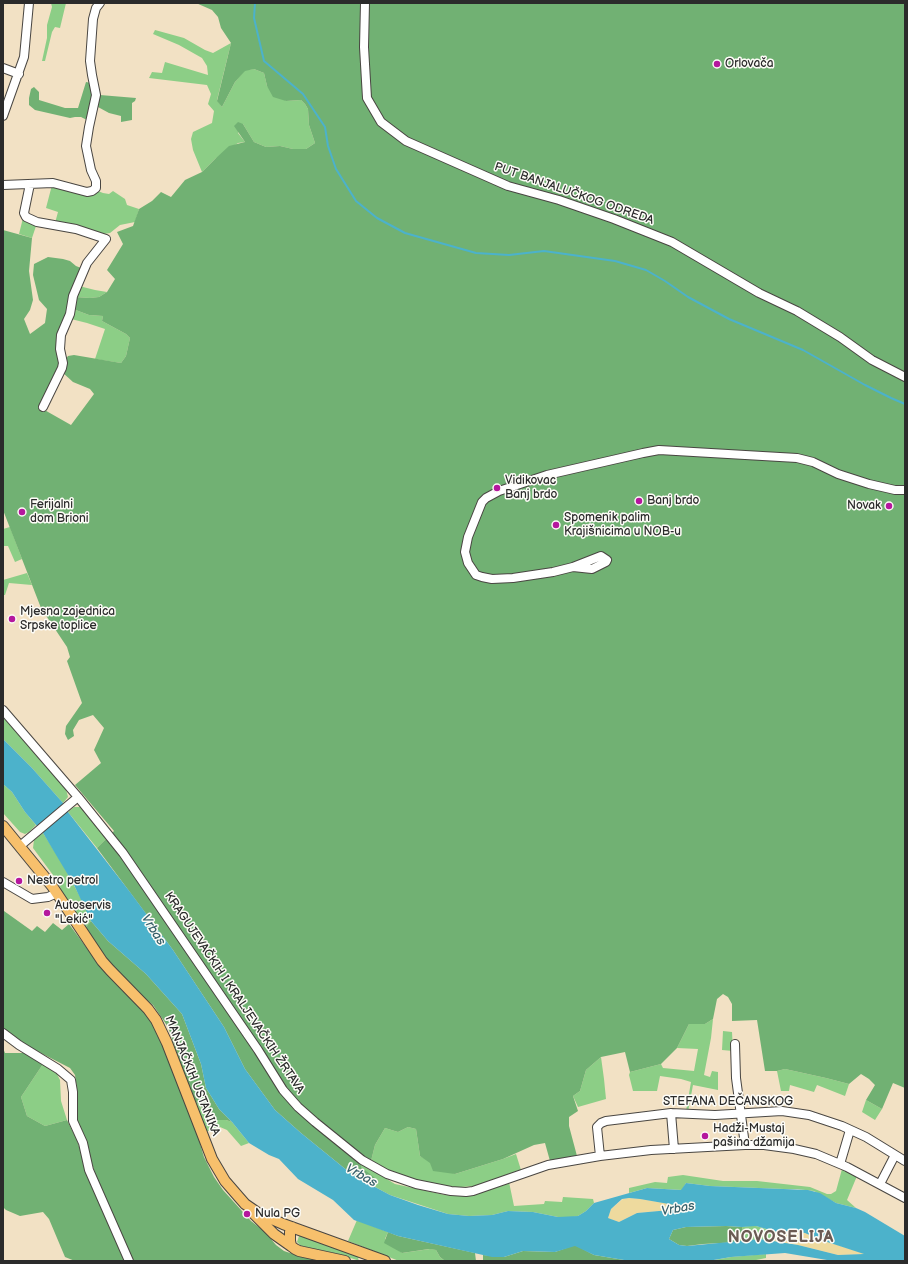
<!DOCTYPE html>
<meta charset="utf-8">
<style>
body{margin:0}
#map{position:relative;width:908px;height:1264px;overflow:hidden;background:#f2e1c4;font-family:"Balsamiq Sans",sans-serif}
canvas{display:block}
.frame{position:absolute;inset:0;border:4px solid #2b2b2b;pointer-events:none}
</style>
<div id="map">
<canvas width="908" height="1264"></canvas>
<div class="frame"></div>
</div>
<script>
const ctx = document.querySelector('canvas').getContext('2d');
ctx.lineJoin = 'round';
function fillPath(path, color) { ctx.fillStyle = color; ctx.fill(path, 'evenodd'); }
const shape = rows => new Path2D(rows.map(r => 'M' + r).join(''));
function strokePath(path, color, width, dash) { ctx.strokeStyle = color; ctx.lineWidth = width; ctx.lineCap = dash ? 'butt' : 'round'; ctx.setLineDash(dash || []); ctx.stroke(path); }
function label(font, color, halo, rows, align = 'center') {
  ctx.font = font + ' "Balsamiq Sans",sans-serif'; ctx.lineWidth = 3; ctx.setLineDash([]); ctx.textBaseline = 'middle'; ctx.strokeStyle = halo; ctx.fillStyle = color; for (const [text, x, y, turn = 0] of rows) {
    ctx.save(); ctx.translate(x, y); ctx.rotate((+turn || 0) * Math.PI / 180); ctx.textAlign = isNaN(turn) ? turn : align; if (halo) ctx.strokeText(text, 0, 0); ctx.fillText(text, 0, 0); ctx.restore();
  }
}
const green = shape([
 [51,3,66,3,60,28,55,27,52,32,45,61,42,61,47,38,47,25,52,7],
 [155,30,184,38,205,50,213,53,231,43,217,100,222,107,235,82,245,70,254,69,264,73,267,86,286,101,301,100,305,104,308,109,309,125,315,143,306,149,293,149,280,146,266,147,254,142,243,124,238,133,245,142,238,143,215,159,202,172,193,150,191,139,193,132,212,123,214,111,208,104,211,94,207,85,149,78,152,72,162,73,165,62,208,75,207,66,202,58,179,45,153,34],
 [52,185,61,189,88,195,93,195,98,191,103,193,109,194,113,191,125,199,127,205,139,209,135,222,120,225,110,233,103,234,55,223,58,212,46,208],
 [23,218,36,226,32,238,19,234],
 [79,286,95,290,107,292,99,297,90,298,75,297],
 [73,309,89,315,103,316,102,321,126,334,130,338,126,356,121,363,95,359,105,329,87,323,71,319],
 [10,527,22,559,15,562,8,546,3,546,3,529],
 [27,573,32,585,9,583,5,595,3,595,3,580],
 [3,717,35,751,66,789,68,797,63,803,32,768,3,739],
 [3,784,12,792,25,812,36,825,29,832,25,834,20,832,3,813],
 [74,807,80,807,85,811,106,839,97,848,68,812],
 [43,833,62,863,86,908,91,921,86,927,82,927,64,897,60,887,53,875,33,848,34,840],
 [713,1019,711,1038,704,1075,710,1077,712,1071,718,1072,718,1090,693,1085,688,1112,686,1111,691,1082,681,1079,660,1076,657,1091,633,1091,629,1075,630,1072,661,1064,663,1068,694,1071,698,1049,677,1048,689,1024,705,1024],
 [723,1031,732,1032,733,1051,722,1050],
 [601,1057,604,1079,606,1099,578,1107,573,1096,580,1091,586,1070],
 [43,1064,57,1074,60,1080,61,1101,67,1120,45,1126,27,1116,21,1097],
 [785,1069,826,1078,849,1084,845,1096,817,1085,814,1092,790,1085,789,1091,781,1091,777,1071],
 [866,1100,882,1109,875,1120,862,1112],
 [194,1102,198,1103,201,1108,213,1120,226,1120,232,1122,249,1143,241,1146,227,1130,220,1127,205,1132],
 [408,1127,416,1129,420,1156,455,1174,503,1159,516,1154,521,1170,502,1178,474,1186,449,1188,417,1180,388,1172,371,1161,375,1145,385,1128,398,1132],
 [362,1164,395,1184,445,1195,459,1196,476,1194,509,1182,514,1206,544,1204,545,1201,562,1202,563,1197,593,1199,594,1203,586,1211,578,1216,568,1218,558,1217,533,1212,508,1211,492,1215,469,1216,448,1214,390,1195,375,1187,376,1181,361,1167],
 [842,1169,857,1176,847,1200,856,1208,836,1203,814,1191,797,1189,784,1189,710,1186,686,1183,682,1190,647,1188,629,1193,629,1188,655,1182,667,1183,668,1177,683,1175,723,1181,757,1181,810,1187,827,1194,831,1194,836,1191],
 [357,1220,388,1232,385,1239,402,1253,430,1249,436,1250,440,1257,445,1261,399,1261,348,1241],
 [750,1226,756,1226,777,1232,773,1241,761,1239,739,1242,743,1232,742,1227],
 [301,1235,359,1257,358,1259,360,1261,338,1254,301,1246,297,1242,299,1236],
 [766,1254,766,1258,751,1261,709,1261,731,1257]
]);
const forest = shape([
 [196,3,905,3,905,1088,893,1083,882,1109,866,1100,875,1085,869,1079,861,1074,849,1084,826,1078,785,1069,777,1071,765,1071,757,1020,732,1021,732,1004,728,997,723,994,717,999,713,1019,705,1024,689,1024,677,1048,661,1064,630,1072,625,1052,601,1057,586,1070,580,1091,573,1096,578,1111,569,1117,569,1126,577,1156,550,1161,545,1143,534,1145,503,1159,455,1174,433,1171,430,1163,420,1156,416,1129,408,1127,398,1132,385,1128,375,1145,371,1161,365,1158,361,1167,375,1178,376,1181,375,1187,349,1172,301,1133,275,1110,245,1069,224,1027,173,950,97,848,114,831,75,785,101,763,94,750,104,728,93,715,79,720,73,730,74,736,68,740,65,734,66,726,82,703,67,661,70,657,67,647,41,608,3,510,3,230,32,238,29,271,33,300,30,310,24,319,30,334,45,323,47,309,39,300,33,275,34,264,48,257,63,259,70,261,76,266,81,268,73,286,58,369,41,408,71,425,94,394,90,389,73,382,62,372,65,360,68,356,74,355,121,363,126,356,130,338,126,334,102,321,103,316,89,315,73,309,75,297,90,298,99,297,107,292,115,279,107,270,123,244,117,232,133,226,139,209,152,201,161,192,171,197,185,180,202,172,215,159,229,146,245,142,234,126,238,122,243,124,254,142,266,147,280,146,293,149,306,149,315,143,309,125,308,109,305,104,301,100,286,101,273,97,267,86,264,73,254,69,245,71,235,82,222,107,217,101,231,43,221,28,218,17,212,10],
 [86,82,91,83,92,91,87,120,81,117,75,117,70,118,35,110,29,105,29,98,31,89,34,87,39,92,39,100,65,108,78,108],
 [100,95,136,98,135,101,132,103,132,120,121,122,121,116,109,113,98,107],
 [4,911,32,931,37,926,45,932,53,923,62,930,69,924,97,962,147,1013,157,1030,195,1127,204,1157,214,1177,223,1190,251,1221,265,1232,276,1245,284,1251,293,1254,330,1261,134,1261,103,1199,91,1160,78,1124,76,1107,77,1089,75,1075,70,1068,33,1049,15,1038,3,1028],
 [91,921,108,941,146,974,182,1014,201,1064,206,1088,219,1109,232,1122,226,1120,213,1120,207,1117,205,1112,198,1103,194,1102,168,1027,153,1005,135,990,110,966,82,927,86,927],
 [3,1048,5,1053,25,1053,43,1064,21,1097,27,1116,45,1126,67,1120,77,1140,86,1170,124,1261,75,1261,65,1257,49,1219,43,1212,20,1216,6,1210,3,1207],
 [726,1226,742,1227,743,1232,739,1242,703,1244,687,1246,679,1245,669,1239,673,1230,686,1227],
 [388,1232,398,1236,475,1253,476,1261,445,1261,440,1257,436,1250,429,1249,402,1253,384,1243],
 [575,1245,594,1255,630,1261,483,1261,483,1255,504,1257,523,1251,555,1252]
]);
const sand = shape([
 [629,1198,640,1199,694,1208,637,1213,619,1222,608,1218,611,1209,623,1199],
 [792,1231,805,1233,818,1239,866,1254,838,1255,798,1245,773,1241,777,1232]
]);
const water = shape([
 [3,739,32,768,63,803,68,812,130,892,173,950,224,1027,245,1069,275,1110,301,1133,349,1172,360,1179,390,1195,418,1205,448,1214,469,1216,492,1215,508,1211,533,1212,558,1217,578,1216,586,1211,594,1203,647,1188,681,1190,686,1183,710,1186,808,1190,820,1193,836,1203,856,1208,865,1212,905,1236,905,1261,833,1261,785,1253,731,1257,708,1261,630,1261,594,1255,575,1246,555,1252,523,1251,504,1257,492,1257,398,1236,354,1220,333,1200,298,1179,279,1159,269,1155,249,1143,232,1122,219,1109,206,1088,201,1064,182,1014,146,974,108,941,91,921,74,885,43,833,25,812,12,792,3,784],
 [629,1198,640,1199,692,1208,637,1213,619,1222,608,1218,611,1209,622,1199],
 [726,1226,742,1227,756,1226,777,1232,792,1231,805,1233,818,1239,864,1254,838,1255,798,1245,761,1239,687,1246,679,1245,669,1239,673,1230,686,1227]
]);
const stream = shape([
 [255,3,254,18,264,61,303,94,325,127,328,146,336,169,356,201,377,218,405,233,476,253,509,255,544,251,615,261,646,270,665,281,688,297,729,319,803,350,865,385,891,398,905,404]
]);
const minor = shape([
 [365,3,364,47,367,98,381,122,406,141,508,186,559,200,614,219,672,242,759,293,797,311,840,337,872,360,905,377],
 [3,68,19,74],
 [3,116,24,57,29,3],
 [30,184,24,213,26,217,37,222,76,229,106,239,87,263,73,296,70,314,61,335,60,349,63,363,62,368,43,407],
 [3,185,53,183,87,192,92,191,96,188,96,181,91,170,86,146,89,127,96,95,92,75,90,61,93,19,96,8,100,3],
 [573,567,592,569,606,562,607,560,601,556,573,567,553,572,513,578,492,579,482,577,476,575,468,563,465,552,468,537,482,502,486,498,499,491,547,475,643,453,659,450,797,458,813,462,838,474,869,484,895,490,905,490],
 [3,710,78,797,123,853,258,1050,283,1090,298,1107,315,1122,362,1160,387,1174,416,1184,451,1191,466,1192,473,1191,548,1165,600,1156,651,1150,745,1145,764,1145,794,1149,816,1154,847,1167,905,1198],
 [20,846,78,797],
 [3,882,32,899,48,897,57,893],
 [3,1033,19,1045,58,1069,71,1080,73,1092,73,1121,83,1143,89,1170,129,1261],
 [735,1044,736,1078,745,1145],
 [671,1113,674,1149],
 [600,1156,597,1127,601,1123,606,1121,671,1113,715,1115,782,1111,809,1115,842,1126,866,1137,905,1161],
 [840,1164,850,1130],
 [880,1184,895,1155]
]);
const major = shape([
 [3,826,52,886,102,961,110,970,148,1009,156,1020,167,1043,212,1159,225,1181,238,1196,245,1204,258,1213,283,1224,385,1261],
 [253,1213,274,1234,291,1246],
 [292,1227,290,1232,290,1241,291,1246,295,1249,299,1251,345,1261]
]);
const markers = [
 [717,64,4,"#b5179e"],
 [497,488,4,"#b5179e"],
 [639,501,4,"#b5179e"],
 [889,506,4,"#b5179e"],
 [22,512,4,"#b5179e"],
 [556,525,4,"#b5179e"],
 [12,619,4,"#b5179e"],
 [19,881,4,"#b5179e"],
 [47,913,4,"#b5179e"],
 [705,1136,4,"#b5179e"],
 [247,1214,4,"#b5179e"]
];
const poiNames = [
 ["Orlovača",725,64],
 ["Vidikovac",505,481],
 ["Banj brdo",505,495],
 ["Banj brdo",647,501],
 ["Ferijalni",30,505],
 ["dom Brioni",30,519],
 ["Novak",881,506,"right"],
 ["Spomenik palim",564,518],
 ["Krajišnicima u NOB-u",564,532],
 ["Mjesna zajednica",20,612],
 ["Srpske toplice",20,626],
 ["Nestro petrol",27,881],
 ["Autoservis",55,906],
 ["\"Lekić\"",55,920],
 ["Hadži-Mustaj",713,1129],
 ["pašina džamija",713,1143],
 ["Nula PG",255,1214]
];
const streetNames = [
 ["PUT BANJALUČKOG ODREDA",574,194,19],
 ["KRAGUJEVAČKIH I KRALJEVAČKIH ŽRTAVA",234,993,56],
 ["MANJAČKIH USTANIKA",192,1076,68],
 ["STEFANA DEČANSKOG",728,1102]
];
const waterNames = [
 ["Vrbas",153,930,58],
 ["Vrbas",361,1176,30],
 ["Vrbas",678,1209,-10]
];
const districtNames = [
 ["NOVOSELIJA",781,1238]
];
fillPath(green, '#8cce86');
fillPath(forest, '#71b173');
fillPath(sand, '#eeda9e');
fillPath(water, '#4cb2cb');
strokePath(stream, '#4cb2cb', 2);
strokePath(minor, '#494642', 10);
strokePath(major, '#494642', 12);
strokePath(minor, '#fff', 8);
strokePath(major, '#f7c06c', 10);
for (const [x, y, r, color] of markers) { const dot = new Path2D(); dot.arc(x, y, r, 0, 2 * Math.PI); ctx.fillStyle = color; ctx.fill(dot); strokePath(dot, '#fdfcf7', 1.5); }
label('12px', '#2b2b2b', '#fdfcf7', poiNames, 'left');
label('12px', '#2b2b2b', '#fdfcf7', streetNames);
label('italic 13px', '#38616b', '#fdfcf7', waterNames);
ctx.letterSpacing = '1px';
label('bold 16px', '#6a5a53', '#fdfcf7', districtNames);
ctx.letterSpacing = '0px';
</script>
